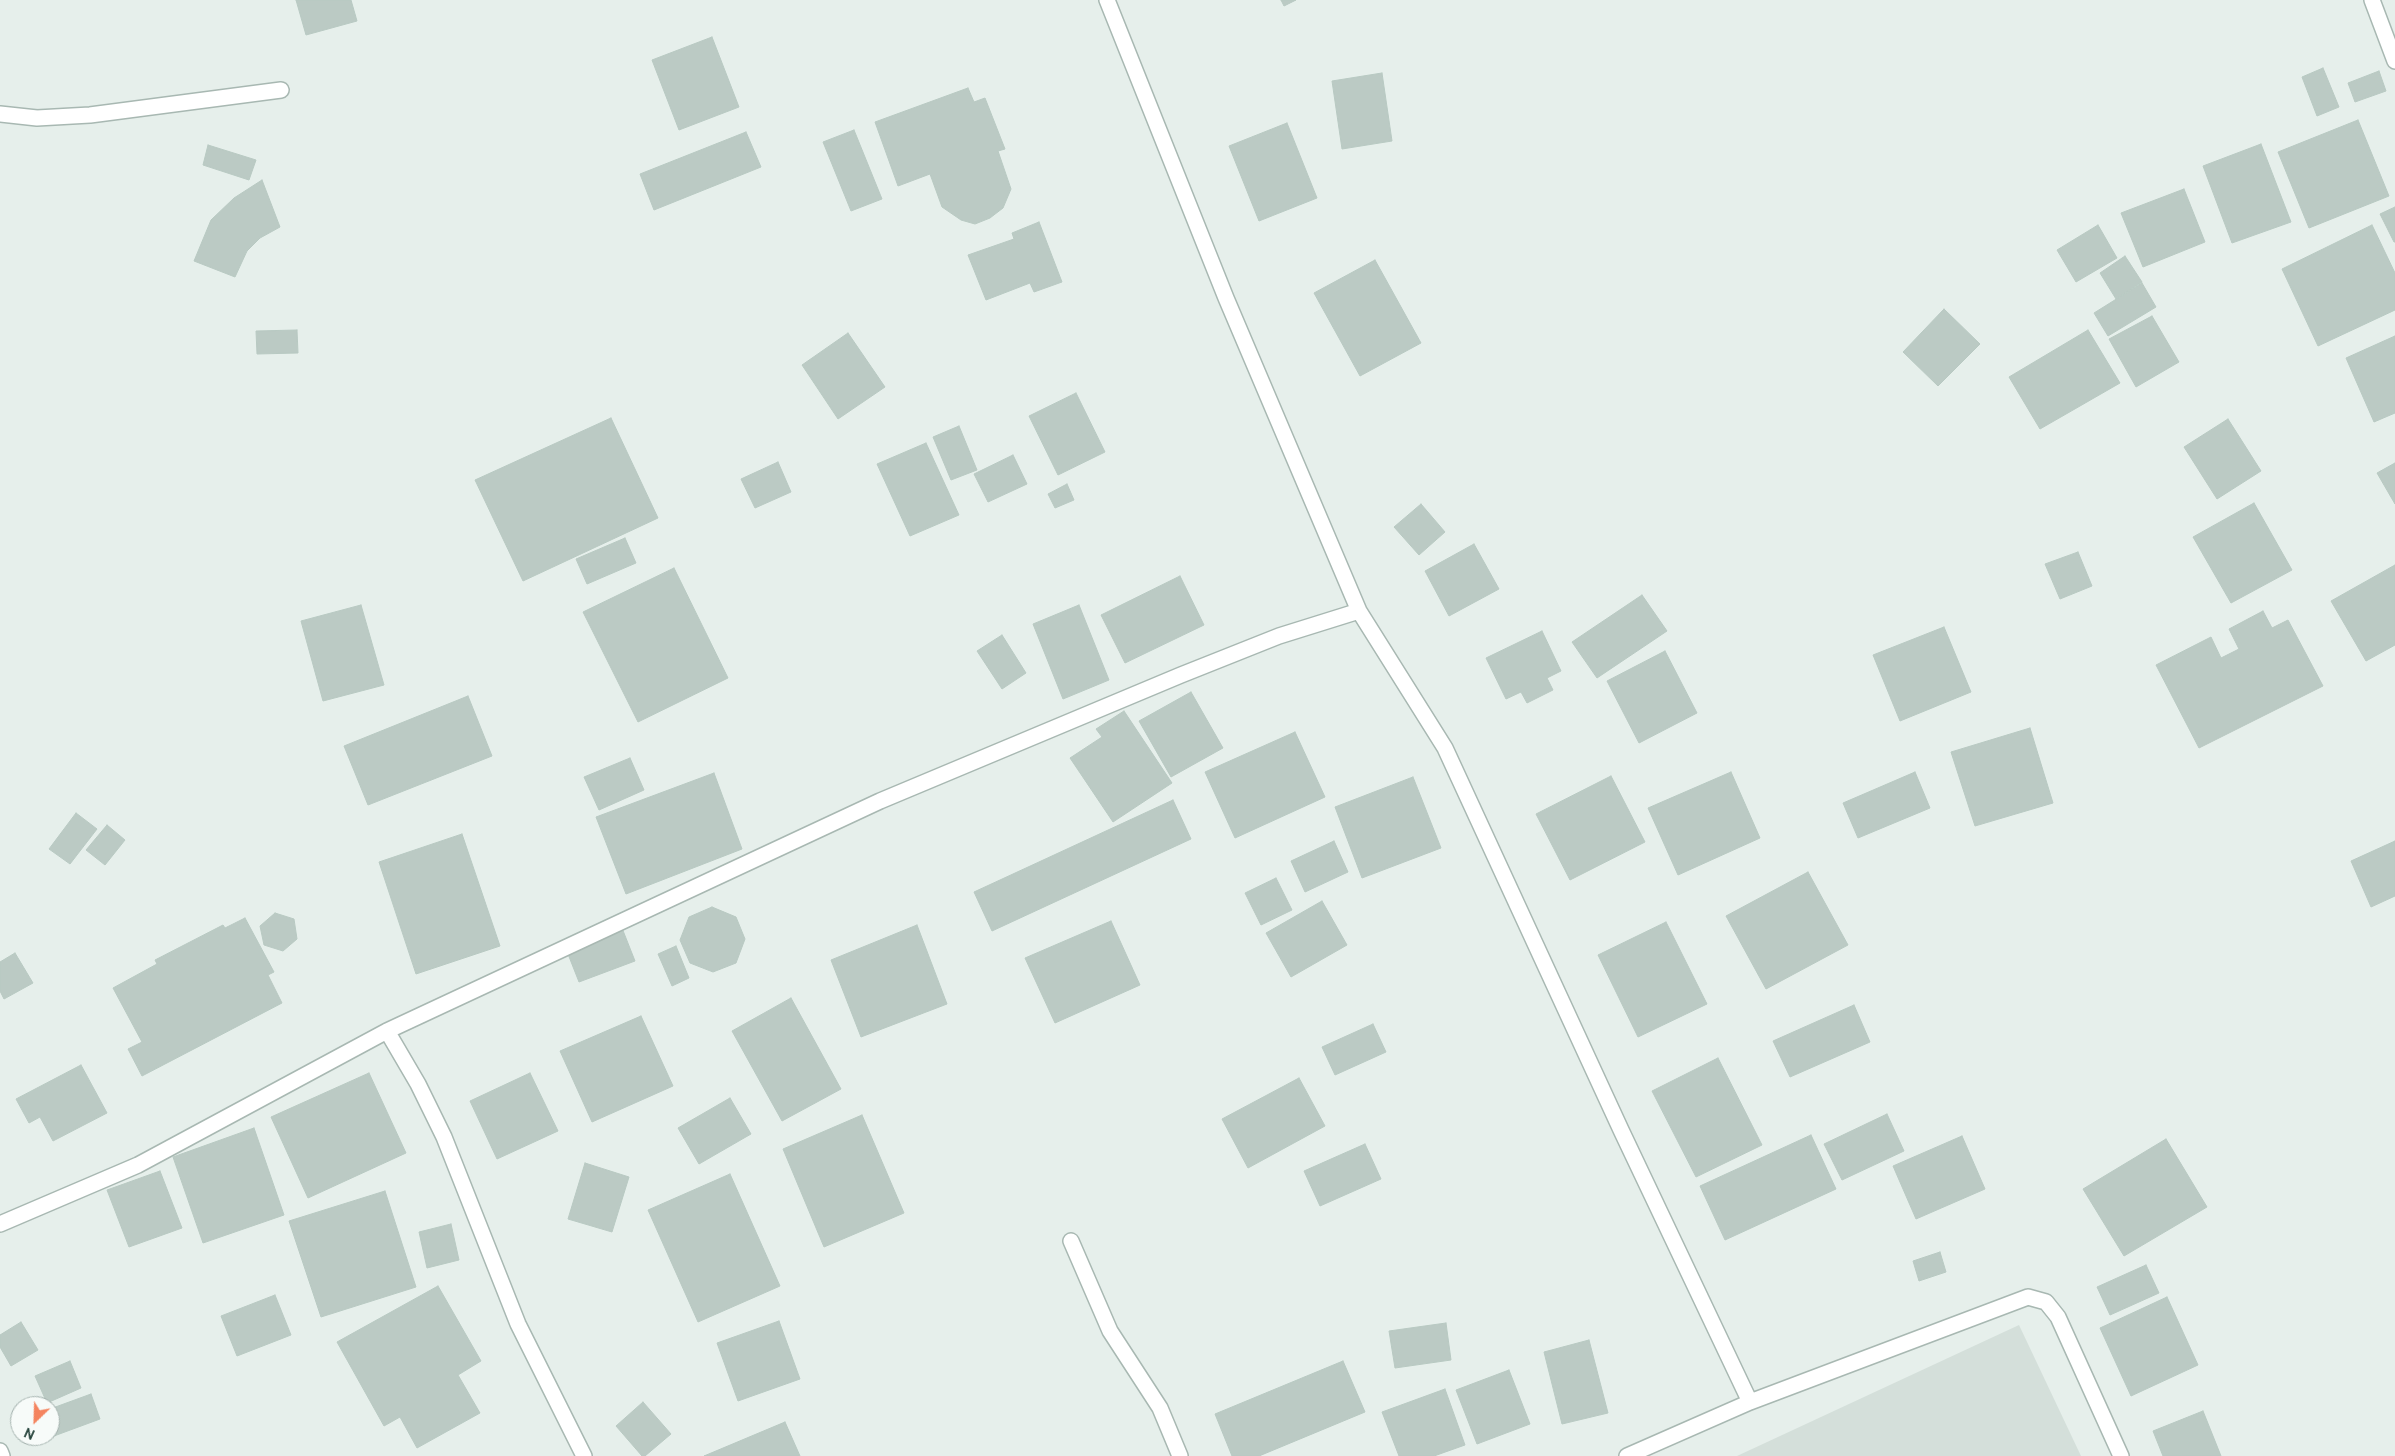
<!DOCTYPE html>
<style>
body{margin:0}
#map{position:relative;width:2395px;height:1456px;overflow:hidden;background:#e6efeb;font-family:Cabin,sans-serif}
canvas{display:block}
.north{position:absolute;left:10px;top:1396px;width:50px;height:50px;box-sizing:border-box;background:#f7fbf9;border:1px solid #a3b1ad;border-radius:50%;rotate:204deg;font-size:14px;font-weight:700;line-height:20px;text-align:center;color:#24423a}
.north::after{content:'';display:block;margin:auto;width:18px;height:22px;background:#f4845f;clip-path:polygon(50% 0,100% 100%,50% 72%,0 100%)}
</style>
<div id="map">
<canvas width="2395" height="1456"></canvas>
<div class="north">N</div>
</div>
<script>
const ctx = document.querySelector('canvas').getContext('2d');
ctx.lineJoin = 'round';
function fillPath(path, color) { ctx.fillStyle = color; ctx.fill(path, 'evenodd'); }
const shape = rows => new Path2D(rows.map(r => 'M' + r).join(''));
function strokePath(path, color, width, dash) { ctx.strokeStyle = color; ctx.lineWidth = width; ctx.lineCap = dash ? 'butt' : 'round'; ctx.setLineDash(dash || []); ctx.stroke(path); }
const built = shape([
 [2019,1325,2081,1456,1737,1456]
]);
const building = shape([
 [296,0,351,0,357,21,306,35,296,0],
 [1281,0,1296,0,1284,6,1281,0],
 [712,37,739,107,679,130,652,60,712,37],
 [2323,68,2339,107,2317,116,2302,77,2323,68],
 [2379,71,2386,91,2355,102,2348,83,2379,71],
 [1382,73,1392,141,1342,149,1332,81,1382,73],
 [968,88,974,102,985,98,1005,149,998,151,1011,189,1003,208,990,218,975,224,961,220,942,207,930,174,898,186,875,122,968,88],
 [2358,120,2389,196,2309,228,2278,152,2358,120],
 [1287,123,1317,198,1259,221,1229,146,1287,123],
 [854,130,882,199,851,211,823,142,854,130],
 [746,132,761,167,654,210,640,174,746,132],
 [2261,144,2291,222,2232,243,2203,166,2261,144],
 [208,145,256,160,249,180,203,165,208,145],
 [262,180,280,227,260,238,247,251,235,277,194,261,211,220,234,198,262,180],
 [2184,189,2205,242,2143,267,2121,213,2184,189],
 [2395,207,2395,242,2394,242,2380,214,2395,207],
 [1039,222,1062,282,1034,292,1030,283,986,300,968,255,1014,239,1012,233,1039,222],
 [2098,225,2117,258,2076,282,2057,250,2098,225],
 [2372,225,2395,273,2395,310,2318,346,2282,269,2372,225],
 [2125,256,2142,282,2116,299,2100,273,2125,256],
 [1375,260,1421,343,1360,376,1314,293,1375,260],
 [2142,283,2156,307,2108,336,2094,313,2142,283],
 [1944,309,1980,344,1938,386,1903,352,1944,309],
 [2152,316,2179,362,2136,387,2109,339,2152,316],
 [297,330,298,353,257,354,256,331,297,330],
 [2088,330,2120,383,2040,429,2009,377,2088,330],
 [848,333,885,387,838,419,802,365,848,333],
 [2395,336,2395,413,2374,422,2346,358,2395,336],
 [1076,393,1105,452,1058,475,1029,416,1076,393],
 [611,418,658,518,523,581,475,480,611,418],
 [2228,419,2261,471,2217,499,2184,447,2228,419],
 [959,426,977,470,951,480,933,437,959,426],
 [926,443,959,515,910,536,877,464,926,443],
 [1013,455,1027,484,988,502,974,474,1013,455],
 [778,462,791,492,755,508,741,479,778,462],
 [2395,463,2395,504,2377,473,2395,463],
 [1067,484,1074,500,1055,508,1048,494,1067,484],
 [2254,503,2292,570,2231,603,2193,537,2254,503],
 [1421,504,1445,532,1419,555,1394,527,1421,504],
 [625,538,636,563,587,584,576,559,625,538],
 [1474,544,1499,589,1449,616,1425,571,1474,544],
 [2078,552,2092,586,2060,599,2045,564,2078,552],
 [2395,565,2395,645,2366,661,2331,601,2395,565],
 [674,568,728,678,638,722,583,612,674,568],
 [1180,576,1204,625,1125,663,1101,615,1180,576],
 [1642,595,1667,631,1597,678,1572,642,1642,595],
 [361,605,384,685,323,701,301,621,361,605],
 [1079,605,1109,680,1063,699,1033,624,1079,605],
 [2263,611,2272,628,2288,620,2323,686,2199,748,2156,665,2211,637,2221,658,2239,649,2229,629,2263,611],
 [1944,627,1971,692,1900,721,1873,655,1944,627],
 [1542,631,1561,671,1547,678,1553,690,1527,703,1521,692,1506,699,1486,658,1542,631],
 [1002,635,1026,673,1002,689,977,651,1002,635],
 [1665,651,1697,713,1639,743,1607,681,1665,651],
 [1191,692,1223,748,1171,777,1139,721,1191,692],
 [468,696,492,756,368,805,344,746,468,696],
 [1124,711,1172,783,1113,822,1070,758,1102,737,1096,729,1124,711],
 [2030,728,2053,803,1975,826,1951,752,2030,728],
 [1295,732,1325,797,1235,838,1205,772,1295,732],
 [630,758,644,790,599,810,584,777,630,758],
 [1731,772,1760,838,1678,875,1648,808,1731,772],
 [1915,772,1930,808,1858,838,1843,803,1915,772],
 [714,773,742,849,626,894,596,817,714,773],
 [1611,776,1645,842,1570,880,1536,814,1611,776],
 [1413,777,1441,848,1362,878,1335,807,1413,777],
 [1173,800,1191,839,992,931,974,892,1173,800],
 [76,813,97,829,70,864,49,849,76,813],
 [107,825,125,840,105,865,86,850,107,825],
 [462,834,500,946,416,974,379,862,462,834],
 [1334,841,1348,872,1305,892,1291,861,1334,841],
 [2395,841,2395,896,2371,907,2351,861,2395,841],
 [1808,872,1848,945,1766,989,1726,916,1808,872],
 [1276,878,1292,910,1261,925,1245,893,1276,878],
 [1322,901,1347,945,1291,977,1266,933,1322,901],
 [712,907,736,917,745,939,736,963,713,972,690,963,680,940,689,917,712,907],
 [275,913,294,919,297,939,283,951,264,945,260,926,275,913],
 [245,918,274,972,268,975,282,1003,142,1076,128,1049,142,1042,113,988,157,964,155,960,223,925,225,928,245,918],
 [1111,921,1140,985,1055,1023,1025,958,1111,921],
 [1666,922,1707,1004,1638,1037,1598,955,1666,922],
 [917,925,947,1004,861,1037,831,960,917,925],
 [622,928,635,961,579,982,566,949,622,928],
 [676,946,689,978,672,986,658,954,676,946],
 [15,953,33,983,4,999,0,991,0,962,15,953],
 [791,998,841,1089,782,1121,732,1031,791,998],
 [1854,1005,1870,1042,1790,1077,1773,1041,1854,1005],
 [641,1016,673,1086,592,1122,560,1051,641,1016],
 [1373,1024,1386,1052,1335,1075,1322,1047,1373,1024],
 [1718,1058,1762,1145,1696,1177,1652,1091,1718,1058],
 [81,1065,107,1113,53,1141,40,1117,29,1123,16,1099,81,1065],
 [369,1073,406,1153,308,1198,271,1117,369,1073],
 [530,1073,558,1131,497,1159,470,1101,530,1073],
 [1299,1078,1325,1126,1248,1168,1222,1119,1299,1078],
 [730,1098,751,1134,699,1164,678,1128,730,1098],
 [1887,1114,1904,1151,1842,1180,1824,1144,1887,1114],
 [862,1115,904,1213,824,1247,783,1149,862,1115],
 [254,1128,284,1215,203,1243,173,1157,254,1128],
 [1811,1135,1836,1189,1725,1240,1700,1186,1811,1135],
 [1962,1136,1985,1189,1916,1219,1893,1166,1962,1136],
 [2166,1139,2207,1207,2124,1256,2083,1189,2166,1139],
 [1365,1144,1381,1179,1320,1206,1304,1171,1365,1144],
 [585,1163,629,1177,612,1232,568,1219,585,1163],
 [160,1171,182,1228,129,1247,107,1190,160,1171],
 [730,1174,780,1286,698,1322,648,1210,730,1174],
 [385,1191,416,1287,321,1317,289,1221,385,1191],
 [451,1224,459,1260,427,1268,419,1232,451,1224],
 [1940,1252,1946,1272,1919,1281,1913,1261,1940,1252],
 [2146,1265,2159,1293,2110,1315,2097,1287,2146,1265],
 [438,1286,481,1361,458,1375,480,1413,417,1448,400,1417,384,1426,337,1342,438,1286],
 [275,1295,291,1335,237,1356,221,1316,275,1295],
 [2167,1297,2198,1365,2131,1396,2100,1328,2167,1297],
 [779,1321,800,1379,738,1401,717,1343,779,1321],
 [21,1322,38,1350,11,1366,0,1347,0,1335,21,1322],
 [1446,1323,1451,1360,1395,1368,1389,1331,1446,1323],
 [1589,1340,1608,1413,1562,1424,1544,1352,1589,1340],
 [70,1361,81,1388,47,1403,35,1376,70,1361],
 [1343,1361,1365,1412,1259,1456,1232,1456,1215,1414,1343,1361],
 [1509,1370,1530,1424,1477,1444,1456,1390,1509,1370],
 [1445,1389,1465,1445,1434,1456,1399,1456,1382,1412,1445,1389],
 [91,1394,100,1419,54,1436,50,1426,50,1409,91,1394],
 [643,1402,671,1434,645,1456,642,1456,616,1426,643,1402],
 [2203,1411,2221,1456,2163,1456,2153,1431,2203,1411],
 [785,1422,800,1456,704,1456,785,1422]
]);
const minor = shape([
 [1107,0,1226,298,1359,611,1445,748,1621,1130,1750,1402],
 [2372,0,2395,61],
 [0,114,37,118,90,115,281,90],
 [387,1031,418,1084,444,1137,518,1324,584,1456],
 [0,1224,138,1165,387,1031,880,801,1181,675,1279,636,1359,611],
 [1071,1241,1110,1331,1160,1408,1180,1456],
 [0,1451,2,1456],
 [1627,1456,1750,1402,2028,1297,2046,1302,2058,1317,2121,1456]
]);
fillPath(built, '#d4dfda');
fillPath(building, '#bbcac4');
strokePath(building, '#b8c9c2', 1);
strokePath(minor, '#a8b8b2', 18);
strokePath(minor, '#fff', 15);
</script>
